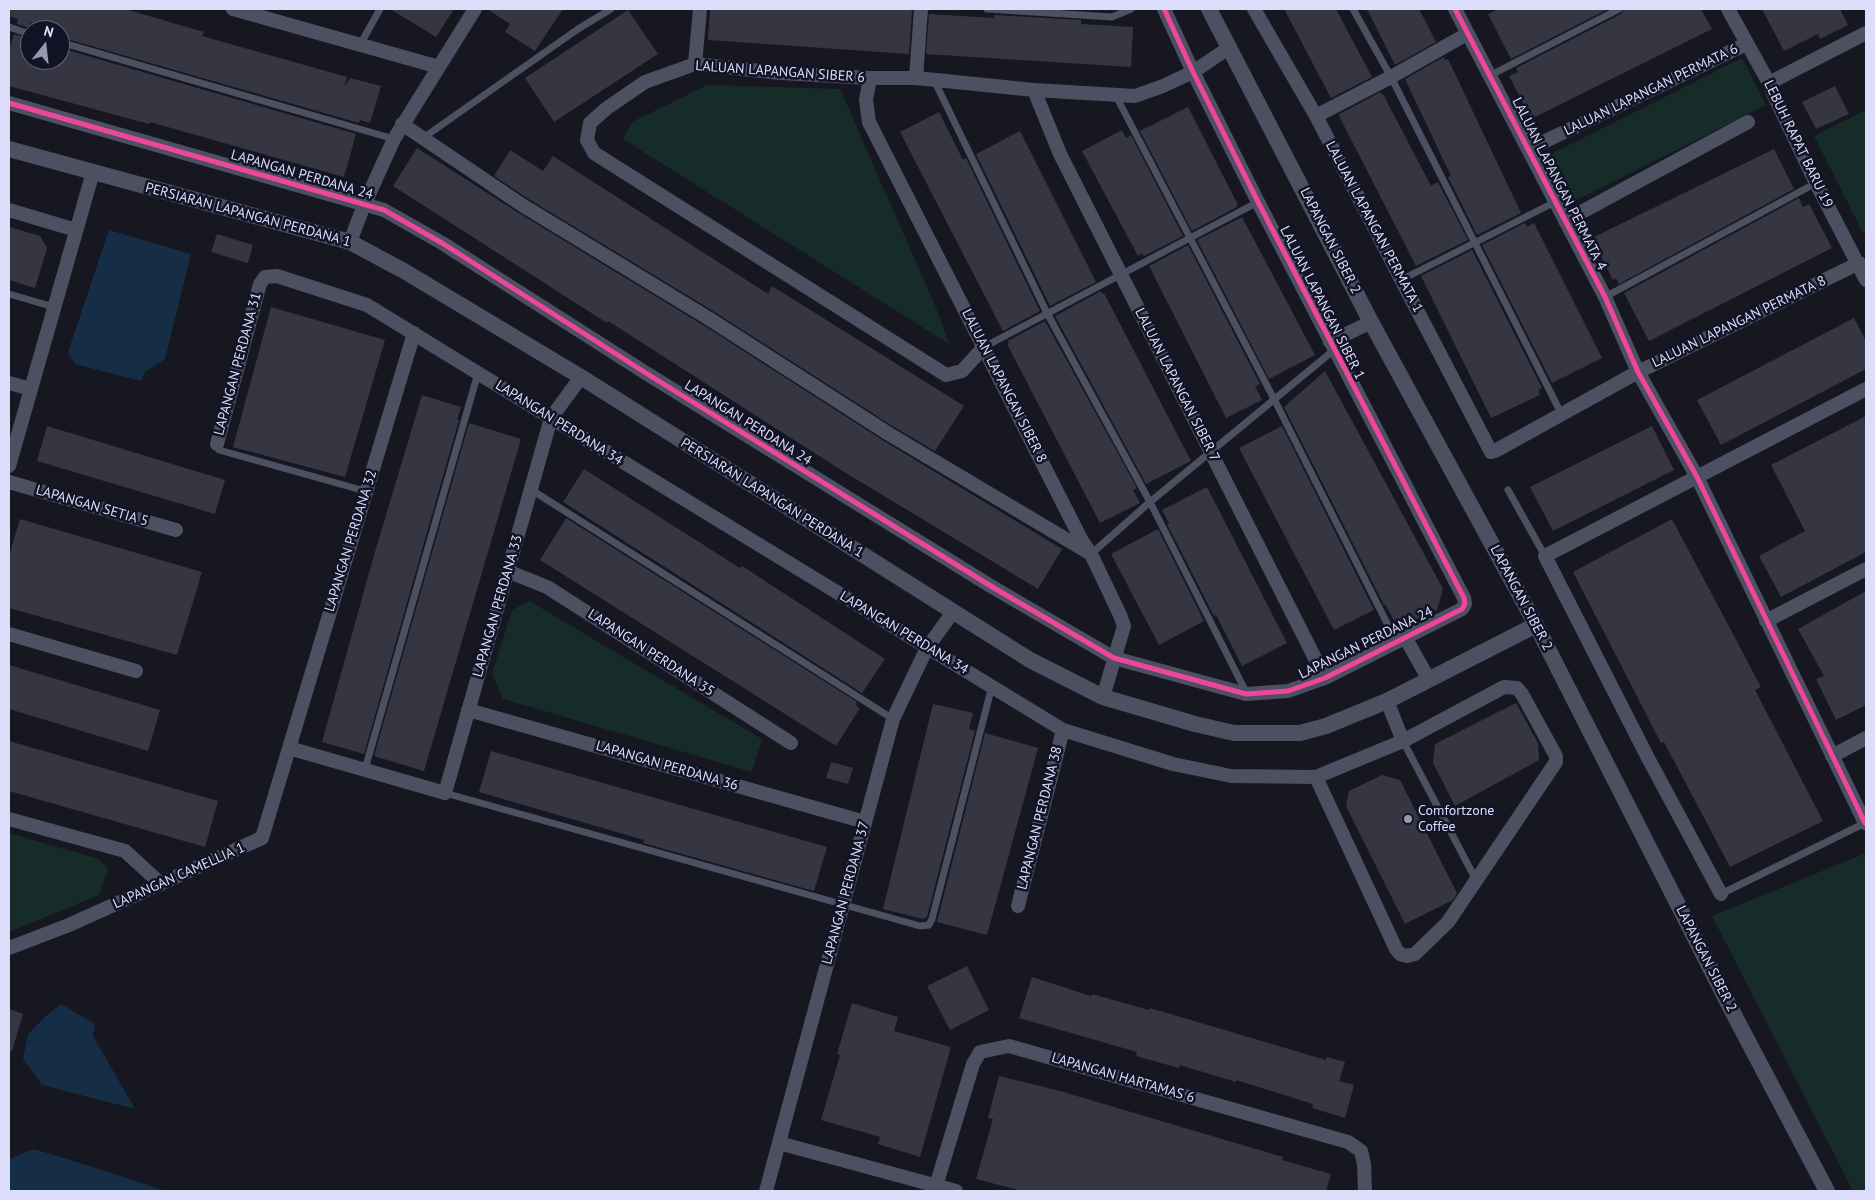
<!DOCTYPE html>
<style>
body{margin:0}
#map{position:relative;width:1875px;height:1200px;overflow:hidden;background:#171722;font-family:"PT Sans",sans-serif}
canvas{display:block}
.frame{position:absolute;inset:0;border:10px solid #dcddfb;pointer-events:none}
.north{position:absolute;left:20px;top:20px;width:50px;height:50px;box-sizing:border-box;background:#131326;border:1px solid #63647b;border-radius:50%;rotate:16deg;font-size:14px;font-weight:700;line-height:20px;text-align:center;color:#dcddfb}
.north::after{content:'';display:block;margin:auto;width:18px;height:22px;background:#9798af;clip-path:polygon(50% 0,100% 100%,50% 72%,0 100%)}
</style>
<div id="map">
<canvas width="1875" height="1200"></canvas>
<div class="frame"></div>
<div class="north">N</div>
</div>
<script>
const ctx = document.querySelector('canvas').getContext('2d');
ctx.lineJoin = 'round';
function fillPath(path, color) { ctx.fillStyle = color; ctx.fill(path, 'evenodd'); }
const shape = rows => new Path2D(rows.map(r => 'M' + r).join(''));
function strokePath(path, color, width, dash) { ctx.strokeStyle = color; ctx.lineWidth = width; ctx.lineCap = dash ? 'butt' : 'round'; ctx.setLineDash(dash || []); ctx.stroke(path); }
function label(font, color, halo, rows, align = 'center') {
  ctx.font = font + ' "PT Sans",sans-serif'; ctx.lineWidth = 5; ctx.setLineDash([]); ctx.textBaseline = 'middle'; ctx.strokeStyle = halo; ctx.fillStyle = color; for (const [text, x, y, turn = 0] of rows) {
    ctx.save(); ctx.translate(x, y); ctx.rotate((+turn || 0) * Math.PI / 180); ctx.textAlign = isNaN(turn) ? turn : align; if (halo) ctx.strokeText(text, 0, 0); ctx.fillText(text, 0, 0); ctx.restore();
  }
}
const green = shape([
 [1742,58,1766,105,1569,204,1545,157],
 [707,85,840,89,937,310,949,344,623,139,632,122],
 [1866,110,1866,231,1863,233,1814,136],
 [529,601,762,739,752,772,503,699,492,674,512,610],
 [9,833,99,859,108,869,99,895,9,932],
 [1866,853,1866,1191,1853,1191,1712,916]
]);
const water = shape([
 [109,230,191,254,165,359,145,372,141,381,75,364,68,352],
 [61,1004,95,1024,93,1036,135,1109,42,1085,23,1059,28,1034,47,1015],
 [34,1149,102,1170,166,1191,9,1191,9,1159]
]);
const building = shape([
 [9,9,125,9,204,32,202,36,347,77,344,87,350,78,381,86,370,123,360,120,359,123,60,37,60,30,30,23,30,28,17,24,18,19,9,16],
 [390,9,454,9,436,37],
 [487,9,563,9,535,51,505,32,510,24],
 [710,9,912,10,909,54,708,40],
 [1284,9,1336,9,1372,77,1331,98],
 [1367,9,1419,9,1436,42,1395,65],
 [1498,9,1608,9,1511,59,1488,14],
 [1624,9,1701,9,1712,29,1531,119,1509,76,1518,72,1516,68,1621,14],
 [1762,9,1840,9,1848,25,1820,39,1818,34,1784,51],
 [628,10,658,54,554,122,525,78],
 [929,14,994,18,994,15,1081,20,1081,24,1133,27,1131,67,926,54],
 [14,34,30,39,30,60,60,60,60,48,356,134,344,177,150,122,149,124,9,86,9,50],
 [1444,57,1445,60,1448,59,1521,213,1477,235,1448,177,1451,176,1405,79],
 [1835,86,1849,114,1816,129,1802,102],
 [1381,92,1382,95,1383,94,1431,186,1438,182,1468,240,1416,266,1339,116,1339,114],
 [1188,107,1238,205,1236,206,1237,207,1192,231,1140,131],
 [939,112,963,160,966,158,1040,311,1003,331,900,132],
 [1122,130,1126,138,1131,135,1183,236,1144,256,1142,253,1138,256,1082,151],
 [1020,131,1096,282,1050,306,976,154],
 [417,148,517,212,703,325,884,441,1062,549,1038,589,841,470,608,321,607,323,393,186],
 [1774,149,1794,189,1619,284,1616,278,1613,280,1592,238],
 [510,150,543,171,553,156,768,294,772,286,964,406,935,451,894,427,713,311,527,198,494,176],
 [1799,198,1803,207,1809,204,1832,248,1649,341,1624,293],
 [1242,217,1315,355,1269,379,1197,240],
 [1525,223,1527,227,1534,223,1602,358,1552,383,1482,245],
 [9,227,40,236,47,248,35,288,9,280],
 [217,234,253,245,248,263,211,252],
 [1188,245,1260,384,1255,386,1262,400,1226,418,1149,266],
 [1472,250,1542,388,1538,390,1540,395,1491,418,1421,276],
 [1101,291,1102,294,1104,293,1191,461,1146,484,1055,316],
 [271,307,385,340,345,477,233,447],
 [1854,318,1866,341,1866,369,1721,445,1697,400],
 [1045,321,1137,488,1133,490,1140,503,1100,523,1007,344,1009,344,1008,341],
 [1325,371,1443,589,1437,610,1398,628,1385,604,1384,605,1284,407],
 [422,395,461,407,457,420,459,420,364,754,322,742,374,555],
 [1866,416,1866,552,1781,597,1759,556,1805,531,1771,465],
 [469,423,521,439,424,771,374,756],
 [47,426,225,480,215,514,37,461],
 [1282,426,1374,610,1334,630,1239,448],
 [1652,426,1674,470,1553,531,1530,487],
 [584,469,740,568,742,566,885,659,862,693,563,502],
 [1207,487,1287,643,1242,666,1216,615,1214,616,1167,524,1169,523,1162,510],
 [566,518,857,702,855,705,860,708,836,746,540,560],
 [20,519,202,572,177,655,9,608,9,556],
 [1672,519,1761,687,1755,690,1823,821,1730,867,1664,742,1661,743,1573,572],
 [1158,529,1204,621,1159,645,1111,554],
 [1866,591,1866,705,1836,720,1816,679,1824,676,1798,629],
 [9,665,160,710,148,751,9,709],
 [1516,703,1538,743,1539,760,1455,806,1433,763,1435,744],
 [933,704,973,713,969,729,975,731,927,917,923,919,883,909],
 [985,733,1038,748,987,935,937,922],
 [9,741,218,801,205,847,9,791],
 [491,751,827,847,814,891,643,843,644,840,479,792],
 [831,762,853,768,848,784,826,778],
 [1382,775,1400,780,1457,893,1453,900,1405,924,1346,806,1349,791],
 [967,966,989,1010,950,1030,927,986],
 [1032,977,1091,996,1092,994,1149,1010,1150,1008,1326,1060,1327,1057,1345,1062,1339,1081,1354,1085,1345,1118,1312,1108,1313,1104,1236,1080,1236,1082,1180,1065,1179,1068,1136,1056,1137,1052,1019,1018],
 [852,1003,898,1017,894,1031,951,1047,920,1157,878,1144,880,1137,821,1120,840,1055,837,1054],
 [9,1009,23,1014,12,1051,9,1051],
 [999,1076,1060,1091,1283,1157,1282,1160,1331,1174,1326,1191,1022,1191,976,1179,993,1119,988,1118]
]);
const service = shape([
 [987,9,1112,17,1131,9],
 [1353,9,1391,77,1562,415],
 [9,27,30,34],
 [60,42,394,139],
 [360,45,380,9],
 [1489,76,1619,9],
 [934,80,1047,313,1150,502,1246,692],
 [1116,96,1274,399,1396,641],
 [423,138,578,29,611,9],
 [1401,280,1555,202],
 [9,294,54,307],
 [1605,297,1816,183],
 [984,347,1258,202],
 [217,444,219,450,365,491],
 [530,489,893,719],
 [1508,490,1545,556],
 [1091,554,1150,502,1334,350],
 [1403,741,1476,880],
 [365,769,478,373],
 [445,793,920,926,929,925,932,919,992,686],
 [1721,894,1865,823]
]);
const minor = shape([
 [233,9,439,67],
 [1254,9,1316,116,1491,452,1495,451,1638,372,1859,263],
 [1455,9,1605,297,1638,372,1697,477,1865,823],
 [1728,9,1769,83,1776,100,1816,183,1866,280],
 [695,64,700,9],
 [870,78,866,100,869,122,1082,541,1091,554,1120,615,1124,626,1103,697],
 [916,78,921,9],
 [1769,83,1866,33],
 [1034,90,1060,154,1325,678],
 [9,103,384,210,442,243,649,375,994,588,1114,658,1246,694,1288,691,1325,678,1462,609,1465,604,1464,598,1258,202,1193,72,1164,9],
 [1316,116,1391,77,1467,34],
 [402,124,522,205,708,318,889,434,1091,554],
 [1529,149,1746,44],
 [9,210,76,230],
 [1565,221,1748,122],
 [350,242,364,205,394,139,475,9],
 [1330,342,1371,322],
 [984,347,962,371,946,375,594,153,587,140,590,123,607,108,645,82,695,64,781,73,870,78,916,78,1034,90,1135,96,1163,86,1193,72,1230,47],
 [9,383,31,389],
 [217,444,260,284,265,277,277,276,367,305,551,418,1063,730,1173,764,1231,776,1316,777,1403,741,1504,687,1517,688,1522,694,1556,756,1556,762,1448,922,1415,954,1407,956,1400,954,1396,949,1316,777],
 [9,466,93,172],
 [9,482,176,530],
 [507,571,547,587,791,743],
 [1766,621,1866,569],
 [9,634,136,671],
 [1405,637,1428,678],
 [1387,701,1403,741],
 [468,710,865,822],
 [289,748,445,793,551,418,581,377],
 [1832,756,1866,738],
 [9,819,125,851,161,884],
 [1721,894,1648,758,1545,556,1866,389],
 [1018,906,1063,730],
 [9,948,69,925,262,838,414,333],
 [779,1143,956,1191],
 [936,1186,973,1064,980,1052,1009,1046,1348,1142,1361,1151,1364,1164,1365,1191],
 [766,1191,893,719,927,648,953,612]
]);
const tertiary = shape([
 [1209,9,1371,322,1536,625,1730,1007,1827,1191],
 [9,149,350,242,404,271,581,377,1030,660,1103,697,1195,724,1234,733,1300,733,1326,726,1387,701,1536,625]
]);
const cycleway = shape([
 [1455,9,1605,297,1638,372,1697,477,1865,823],
 [9,103,384,210,442,243,649,375,994,588,1114,658,1246,694,1288,691,1325,678,1462,609,1465,604,1464,598,1258,202,1193,72,1164,9]
]);
const markers = [
 [1408,819,5,"#9798af"]
];
const streetNames = [
 ["LALUAN LAPANGAN SIBER 6",780,72,4],
 ["LALUAN LAPANGAN PERMATA 6",1651,90,-26],
 ["LEBUH RAPAT BARU 19",1798,144,64],
 ["LAPANGAN PERDANA 24",302,175,16],
 ["LALUAN LAPANGAN PERMATA 4",1559,184,63],
 ["PERSIARAN LAPANGAN PERDANA 1",248,215,15],
 ["LALUAN LAPANGAN PERMATA 1",1374,227,62],
 ["LAPANGAN SIBER 2",1330,241,63],
 ["LALUAN LAPANGAN SIBER 1",1322,303,63],
 ["LALUAN LAPANGAN PERMATA 8",1739,322,-26],
 ["LAPANGAN PERDANA 31",238,364,-75],
 ["LALUAN LAPANGAN SIBER 7",1177,385,63],
 ["LALUAN LAPANGAN SIBER 8",1004,386,63],
 ["LAPANGAN PERDANA 34",559,423,32],
 ["LAPANGAN PERDANA 24",748,423,32],
 ["PERSIARAN LAPANGAN PERDANA 1",772,498,32],
 ["LAPANGAN SETIA 5",92,506,16],
 ["LAPANGAN PERDANA 32",351,541,-73],
 ["LAPANGAN SIBER 2",1521,598,62],
 ["LAPANGAN PERDANA 33",498,606,-74],
 ["LAPANGAN PERDANA 34",904,633,31],
 ["LAPANGAN PERDANA 24",1366,643,-26],
 ["LAPANGAN PERDANA 35",651,653,33],
 ["LAPANGAN PERDANA 36",667,766,16],
 ["LAPANGAN PERDANA 38",1040,818,-76],
 ["LAPANGAN CAMELLIA 1",179,876,-24],
 ["LAPANGAN PERDANA 37",846,893,-75],
 ["LAPANGAN SIBER 2",1706,959,63],
 ["LAPANGAN HARTAMAS 6",1123,1078,16]
];
const poiNames = [
 ["Comfortzone",1418,811],
 ["Coffee",1418,827]
];
fillPath(green, '#162c29');
fillPath(water, '#152e45');
fillPath(building, '#363643');
strokePath(service, '#4d5061', 7);
strokePath(minor, '#4d5061', 14);
strokePath(tertiary, '#4d5061', 16);
strokePath(cycleway, '#ed469a', 5);
for (const [x, y, r, color] of markers) { const dot = new Path2D(); dot.arc(x, y, r, 0, 2 * Math.PI); ctx.fillStyle = color; ctx.fill(dot); strokePath(dot, '#131326', 2); }
label('14px', '#dcddfb', '#131326', streetNames);
label('14px', '#dcddfb', '#131326', poiNames, 'left');
</script>
